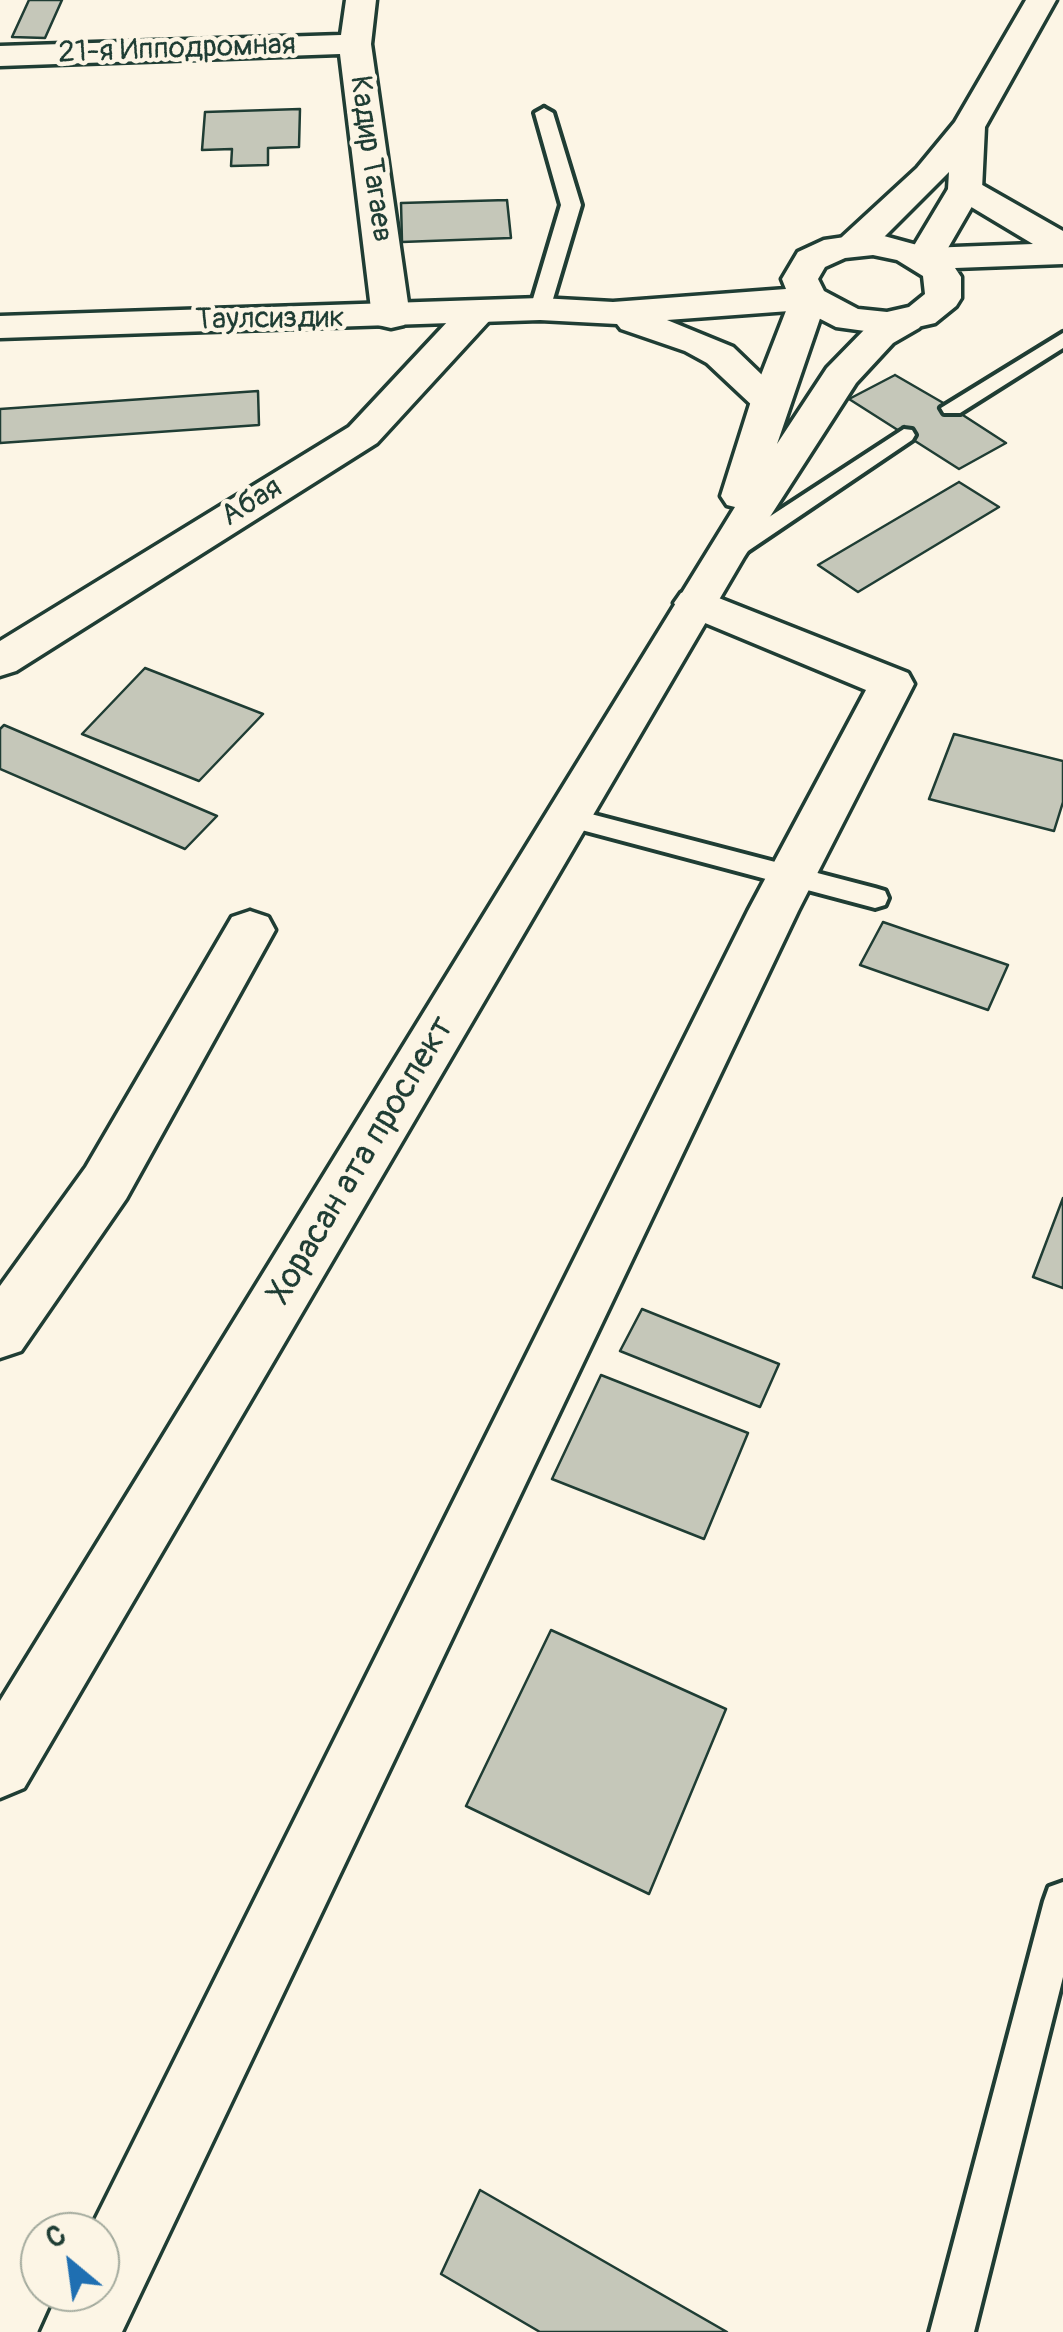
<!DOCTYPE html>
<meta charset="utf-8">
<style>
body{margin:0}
#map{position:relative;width:1063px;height:2332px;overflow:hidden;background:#fcf5e5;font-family:Pangolin,sans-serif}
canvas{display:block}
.north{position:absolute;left:20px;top:2212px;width:100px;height:100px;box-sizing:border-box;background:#fcf5e5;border:2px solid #a4ab9e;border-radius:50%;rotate:331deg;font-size:28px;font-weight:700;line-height:40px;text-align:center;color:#1f3d34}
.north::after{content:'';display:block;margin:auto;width:35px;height:45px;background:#1f6fb2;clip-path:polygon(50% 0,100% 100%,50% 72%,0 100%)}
</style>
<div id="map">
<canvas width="1063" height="2332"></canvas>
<div class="north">С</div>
</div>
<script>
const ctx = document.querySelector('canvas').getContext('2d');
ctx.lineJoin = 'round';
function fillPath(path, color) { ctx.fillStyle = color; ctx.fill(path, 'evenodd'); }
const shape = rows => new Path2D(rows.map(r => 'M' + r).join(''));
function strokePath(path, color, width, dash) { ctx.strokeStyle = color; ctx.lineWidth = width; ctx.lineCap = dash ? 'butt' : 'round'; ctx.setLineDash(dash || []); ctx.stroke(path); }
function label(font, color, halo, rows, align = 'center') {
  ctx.font = font + ' Pangolin,sans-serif'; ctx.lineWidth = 9; ctx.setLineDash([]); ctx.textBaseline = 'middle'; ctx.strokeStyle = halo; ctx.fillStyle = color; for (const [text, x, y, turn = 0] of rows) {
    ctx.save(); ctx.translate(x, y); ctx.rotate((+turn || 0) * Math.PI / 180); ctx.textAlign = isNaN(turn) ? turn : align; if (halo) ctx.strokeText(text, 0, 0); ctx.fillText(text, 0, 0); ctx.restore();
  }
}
const building = shape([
 [29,0,62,0,45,38,12,37,29,0],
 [300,109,299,147,268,148,268,165,231,166,232,149,202,150,205,112,300,109],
 [507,200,511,238,402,242,401,203,507,200],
 [895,375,952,408,1006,443,959,469,849,399,895,375],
 [258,391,259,425,0,443,0,409,258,391],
 [959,482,999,507,858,592,818,565,959,482],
 [145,668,263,714,199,781,82,734,145,668],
 [4,725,217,816,185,849,0,769,0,729,4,725],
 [954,734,1063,761,1063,802,1054,831,929,799,954,734],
 [883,922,1008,965,988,1010,860,965,883,922],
 [1063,1198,1063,1288,1033,1277,1063,1198],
 [642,1309,779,1364,760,1407,620,1351,642,1309],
 [601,1375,748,1433,704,1539,552,1479,601,1375],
 [551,1630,726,1709,649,1894,466,1806,551,1630],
 [480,2190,727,2332,540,2332,441,2274,480,2190]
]);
const lane = shape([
 [544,108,553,113,581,205,550,309,540,315,530,309,561,205,535,113,544,108],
 [1063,333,1063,348,960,413,944,413,941,408,1063,333],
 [904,429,912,430,915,435,912,440,736,559,720,559,716,554,720,549,904,429],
 [568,808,875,888,885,891,888,898,885,905,875,908,559,824,555,817,559,810,568,808],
 [1063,1882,1063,1977,974,2332,930,2332,1044,1901,1049,1887,1063,1882]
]);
const street = shape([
 [346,0,376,0,371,44,410,317,404,325,391,328,378,325,372,317,340,54,0,66,0,46,341,35,346,0],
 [477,301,490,304,496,312,490,320,377,443,16,671,0,676,0,641,349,427,464,304,477,301],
 [696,589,908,673,914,684,798,911,122,2332,41,2332,59,2292,100,2292,100,2232,89,2232,748,911,866,690,681,613,674,603,681,593,696,589],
 [250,911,268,917,275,930,126,1199,21,1351,0,1358,0,1286,86,1167,232,917,250,911]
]);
const secondary = shape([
 [1026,0,1056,0,985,127,982,189,937,267,924,270,911,267,906,259,948,189,949,172,868,253,855,256,842,253,837,245,842,237,917,168,955,122,1026,0],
 [809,287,822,290,827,298,777,444,827,368,867,327,906,309,919,312,925,320,919,328,893,343,856,383,744,557,24,1788,0,1798,0,1701,735,507,727,505,721,496,751,401,791,298,796,290,809,287]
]);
const primary = shape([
 [965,179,977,182,1063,231,1063,264,955,268,961,277,961,298,956,306,935,323,887,334,836,327,803,310,667,320,733,347,789,401,784,409,770,413,756,409,707,363,685,351,621,329,617,324,540,320,0,338,0,316,540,298,613,302,786,289,782,279,798,252,824,240,873,233,928,248,1033,244,953,196,948,189,953,182,965,179],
 [873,255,897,260,923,276,925,294,909,307,887,312,858,309,824,291,818,279,825,267,845,258,873,255]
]);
const farStreetnames = [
 ["21-я Ипподромная",177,50,-2],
 ["Кадир Тагаев",370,159,82],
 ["Таулсиздик",270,320,-1],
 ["Абая",252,503,-32]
];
const streetNames = [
 ["Хорасан ата проспект",362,1161,-59]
];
fillPath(building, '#c5c7b9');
strokePath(building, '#1f3d34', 2.5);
strokePath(lane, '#1f3d34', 8);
strokePath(street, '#1f3d34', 7);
strokePath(secondary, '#1f3d34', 7);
strokePath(primary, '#1f3d34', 7);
fillPath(lane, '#fcf5e5');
fillPath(street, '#fcf5e5');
fillPath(secondary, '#fcf5e5');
fillPath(primary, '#fcf5e5');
label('30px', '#1f3d34', '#fcf5e5', farStreetnames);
label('35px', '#1f3d34', '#fcf5e5', streetNames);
</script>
